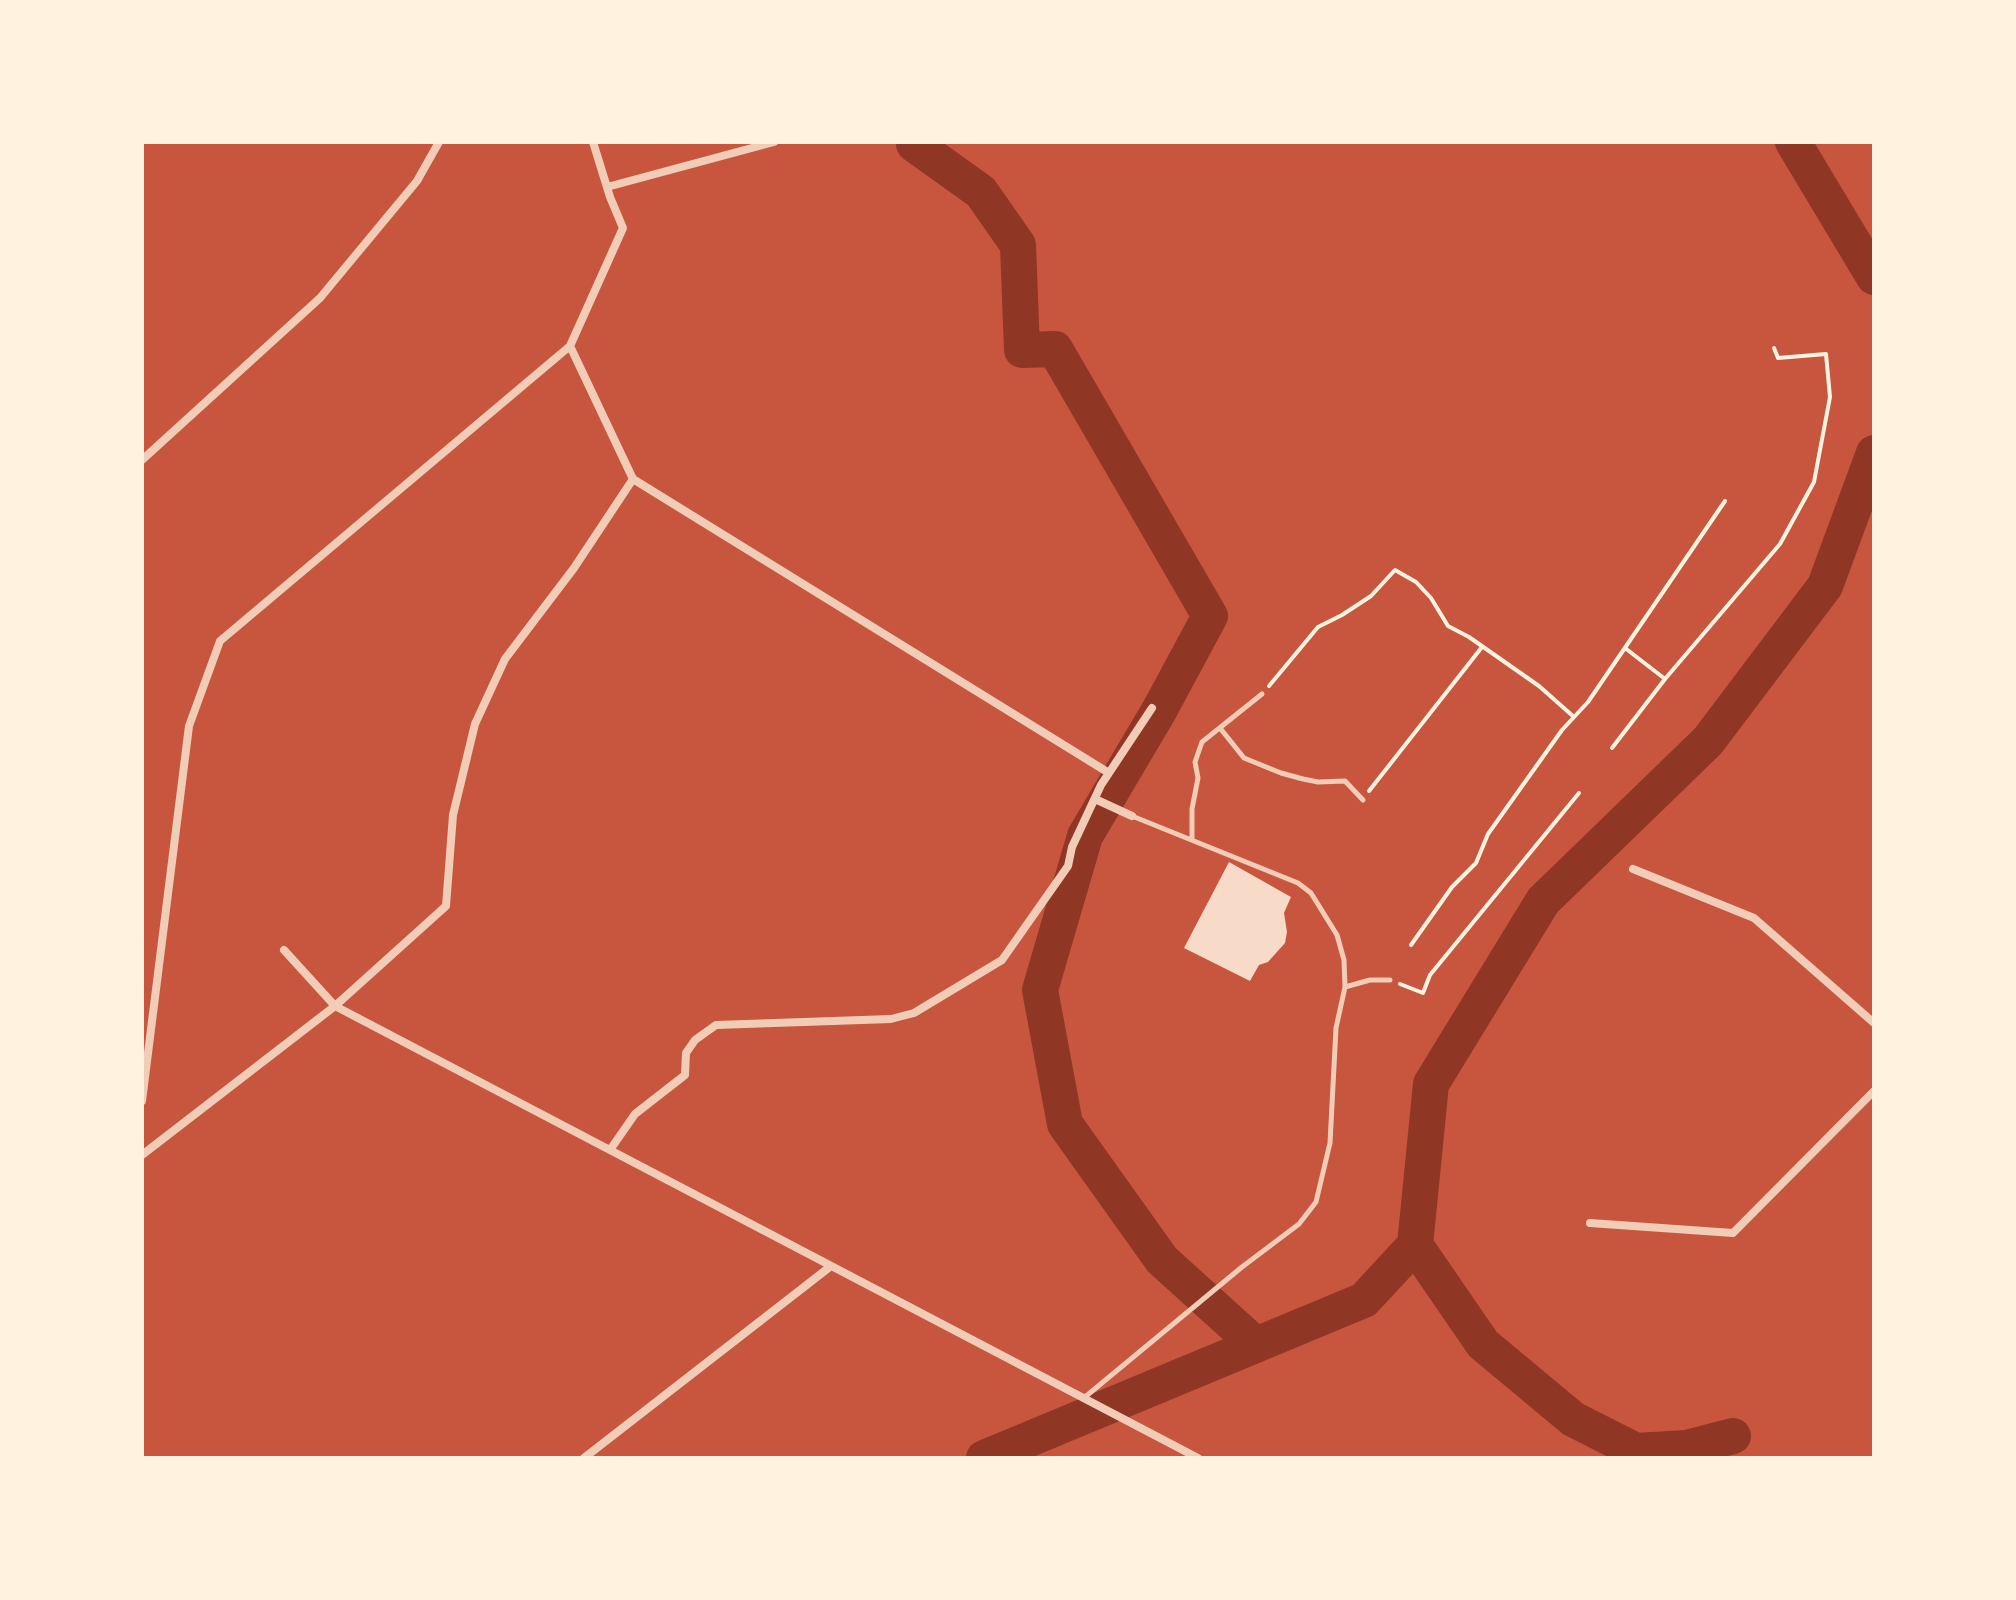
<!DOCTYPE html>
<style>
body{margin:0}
#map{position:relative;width:2016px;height:1600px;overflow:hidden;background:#c8553d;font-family:Georgia,serif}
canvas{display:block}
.frame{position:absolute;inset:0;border:144px solid #fff3e0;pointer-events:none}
</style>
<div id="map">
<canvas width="2016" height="1600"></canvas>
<div class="frame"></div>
</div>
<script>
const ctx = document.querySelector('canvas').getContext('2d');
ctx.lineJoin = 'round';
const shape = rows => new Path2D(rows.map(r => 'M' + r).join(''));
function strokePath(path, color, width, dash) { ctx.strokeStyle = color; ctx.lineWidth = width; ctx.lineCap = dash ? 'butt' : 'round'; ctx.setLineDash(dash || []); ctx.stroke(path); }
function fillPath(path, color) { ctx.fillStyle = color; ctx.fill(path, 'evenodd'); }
const river = shape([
 [1793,142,1874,277],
 [914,144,981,192,1018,245,1022,350,1055,349,1210,616,1160,709,1085,836,1040,990,1065,1124,1162,1260,1256,1345],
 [1733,1436,1687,1448,1636,1451,1573,1419,1483,1344,1415,1245,1431,1084,1543,901,1708,741,1825,586,1874,453],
 [984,1458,1364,1300,1415,1245]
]);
const building = shape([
 [1229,862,1291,897,1284,913,1287,932,1285,943,1268,962,1259,965,1250,981,1184,948]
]);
const path = shape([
 [1625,648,1665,679],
 [1269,686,1318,627,1342,615,1371,596,1395,570,1416,582,1431,598,1448,626,1469,637,1539,686,1574,717],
 [1612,748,1665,679,1780,544,1814,482,1830,397,1826,354,1778,358,1774,348],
 [1369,791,1482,647],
 [1411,945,1452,887,1476,863,1488,834,1562,730,1588,702,1725,501],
 [1400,984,1423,993,1430,975,1579,793]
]);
const service = shape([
 [1220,728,1244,758,1281,773,1303,779,1318,782,1345,781,1363,800],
 [1192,839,1192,809,1198,778,1195,762,1202,742,1262,694],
 [1345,987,1370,980,1390,980],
 [1085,1397,1242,1267,1299,1224,1316,1202,1330,1143,1336,1028,1345,987,1344,960,1337,935,1311,893,1298,883,1132,816]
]);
const minor = shape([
 [607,187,774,142],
 [570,346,633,479,1109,773],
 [142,460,320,298,417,181,439,142],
 [1095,799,1132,816],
 [1633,869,1754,918,1874,1023],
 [284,950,335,1006,446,906,453,815,475,724,505,659,574,568,633,479],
 [142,1101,189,726,220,641,570,346,623,228,610,197,593,142],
 [610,1150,635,1114,685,1075,686,1053,695,1040,716,1025,891,1019,914,1013,1002,960,1068,866,1072,847,1101,785,1152,708],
 [142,1155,335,1006,1198,1458],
 [1590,1223,1733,1233,1874,1091],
 [584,1458,831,1266]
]);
strokePath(river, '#8f3625', 36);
fillPath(building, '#f7dbc8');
strokePath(path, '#fff3e0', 4);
strokePath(service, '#f1ccb7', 5);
strokePath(minor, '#f1ccb7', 8);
</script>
